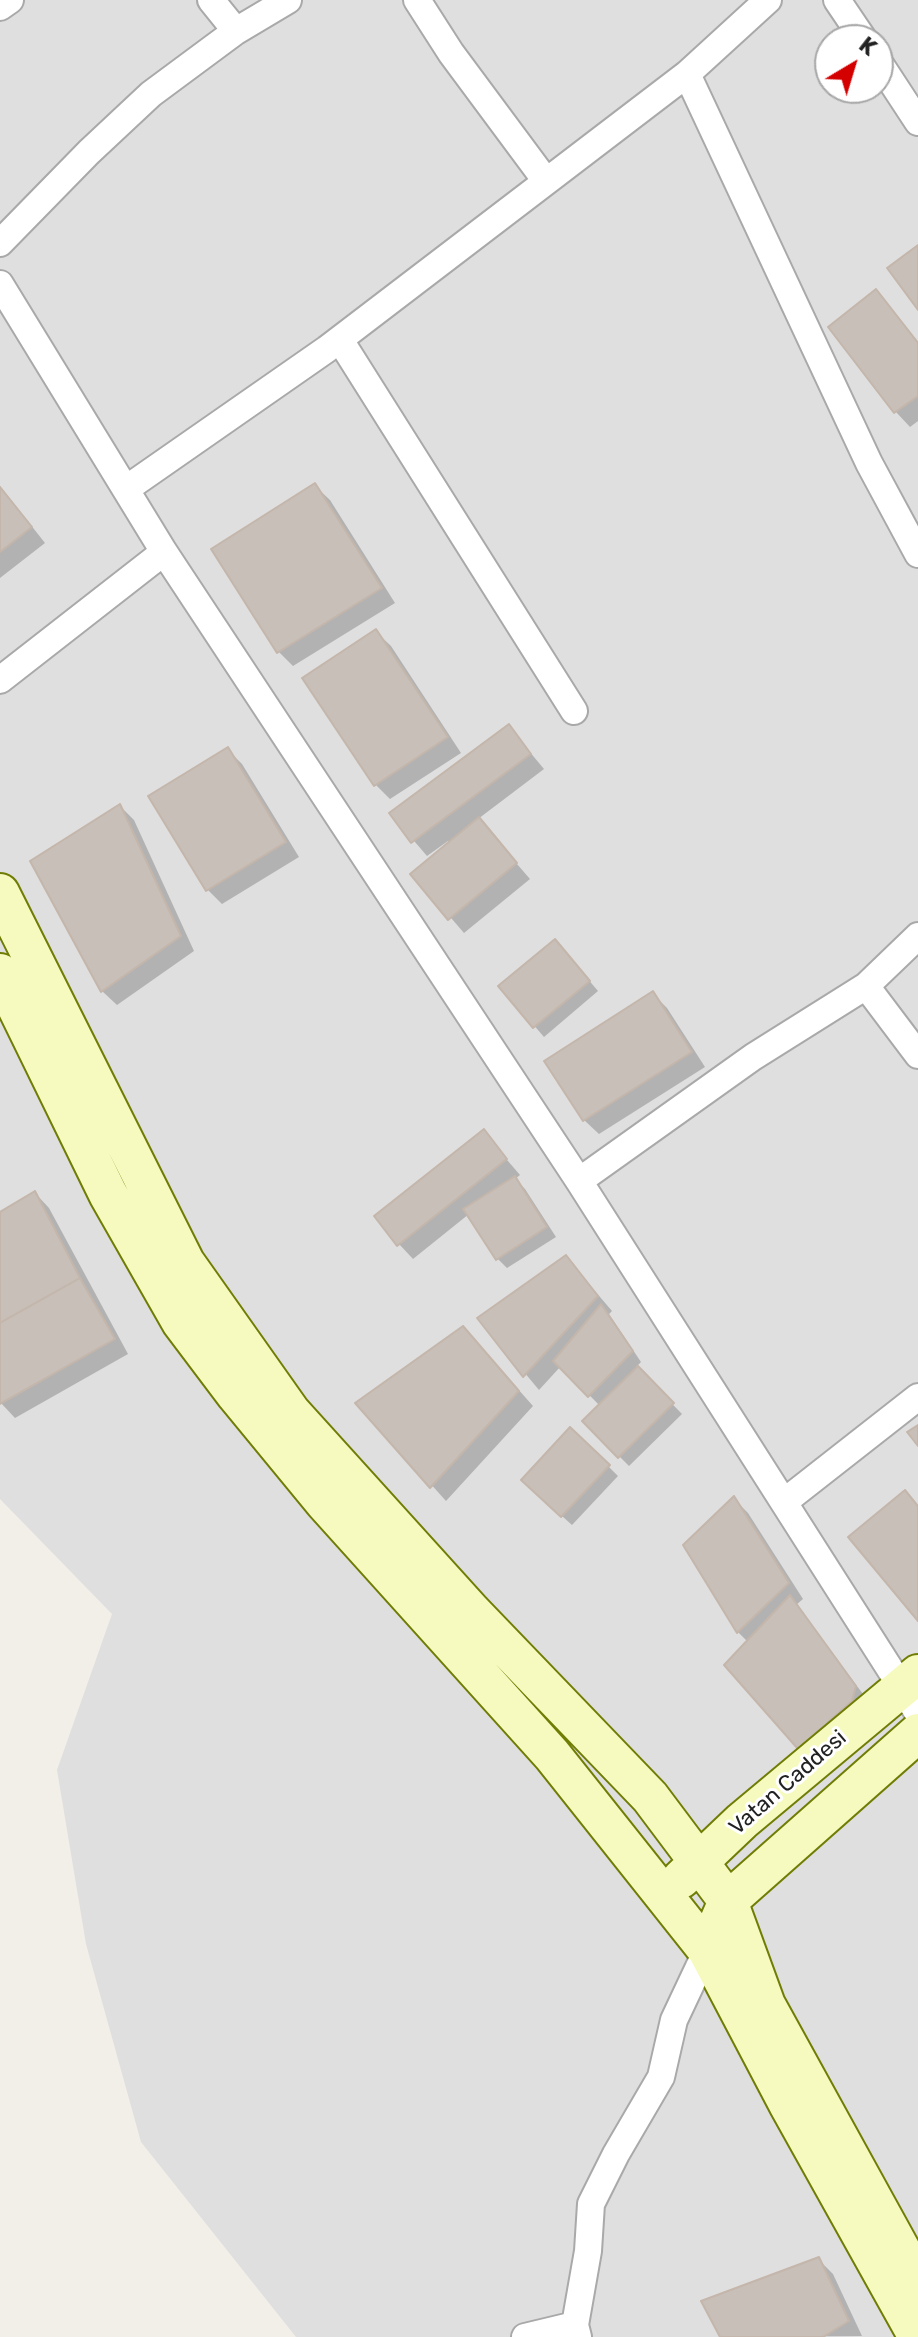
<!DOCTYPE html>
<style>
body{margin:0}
#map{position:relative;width:918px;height:2337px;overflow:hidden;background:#f2efe9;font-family:Rubik,sans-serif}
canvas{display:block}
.north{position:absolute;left:814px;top:24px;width:80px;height:80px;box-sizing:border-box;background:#fff;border:2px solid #a7a7a7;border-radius:50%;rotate:38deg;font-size:22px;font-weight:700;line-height:32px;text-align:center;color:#222}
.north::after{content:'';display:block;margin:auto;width:28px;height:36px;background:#d40000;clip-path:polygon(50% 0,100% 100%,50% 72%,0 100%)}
</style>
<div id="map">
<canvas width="918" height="2337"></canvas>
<div class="north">K</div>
</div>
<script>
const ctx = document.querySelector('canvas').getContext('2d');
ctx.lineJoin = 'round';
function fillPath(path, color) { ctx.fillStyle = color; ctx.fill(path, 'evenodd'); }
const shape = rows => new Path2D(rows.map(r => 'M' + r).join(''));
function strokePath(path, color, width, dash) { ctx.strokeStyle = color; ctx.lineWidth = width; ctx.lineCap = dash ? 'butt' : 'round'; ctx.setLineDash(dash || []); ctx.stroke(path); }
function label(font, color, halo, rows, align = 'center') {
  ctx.font = font + ' Rubik,sans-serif'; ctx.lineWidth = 6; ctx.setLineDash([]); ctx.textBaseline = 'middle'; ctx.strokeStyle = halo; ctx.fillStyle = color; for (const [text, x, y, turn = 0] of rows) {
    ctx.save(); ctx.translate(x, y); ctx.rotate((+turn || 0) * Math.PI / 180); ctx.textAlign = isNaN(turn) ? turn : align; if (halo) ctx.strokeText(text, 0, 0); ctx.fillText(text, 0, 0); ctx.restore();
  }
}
const residential = shape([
 [0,0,918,0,918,2337,296,2337,141,2142,86,1944,57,1770,112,1614,0,1499],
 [830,40,878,40,878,88,830,88]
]);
const shadow = shape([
 [876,292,918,342,918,421,910,427,896,412,830,327],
 [0,486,45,543,0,578],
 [315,486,330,500,395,603,293,666,279,652],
 [376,632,391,646,461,753,390,799,376,785],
 [509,727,544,769,478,819,530,879,464,933,413,874,450,844,448,841,427,856,391,814],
 [228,750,242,764,299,857,222,904,208,890],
 [120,806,134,820,194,951,117,1005,102,991],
 [564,951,598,991,544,1037,501,987],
 [652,993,667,1008,705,1067,599,1134,584,1120],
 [483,1132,520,1175,515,1179,525,1189,556,1237,507,1268,497,1258,469,1214,413,1259,399,1244],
 [35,1193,49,1208,128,1354,15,1418,0,1402,0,1214],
 [566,1257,612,1311,609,1314,641,1362,636,1367,682,1414,629,1466,584,1421,600,1406,561,1366,539,1390,479,1318],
 [478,1344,533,1406,446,1501,358,1403],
 [608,1466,618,1476,572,1525,533,1490],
 [734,1499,748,1513,803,1599,796,1605,869,1702,813,1762,799,1748,748,1642,738,1632,685,1545],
 [818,2259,833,2274,862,2336,722,2337]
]);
const building = shape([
 [918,245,918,310,887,268,918,245],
 [876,289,918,343,918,396,894,413,828,327,876,289],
 [315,483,382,588,277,653,211,549,315,483],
 [0,487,32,527,0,552,0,487],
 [376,629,448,737,374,786,302,678,376,629],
 [509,724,531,754,411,843,389,813,509,724],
 [228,747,286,842,206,891,148,796,228,747],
 [120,804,181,936,101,992,30,861,120,804],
 [479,817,517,863,448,920,410,874,479,817],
 [555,939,590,981,533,1028,498,986,555,939],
 [653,991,692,1052,583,1121,544,1061,653,991],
 [484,1129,507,1159,397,1246,374,1216,484,1129],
 [515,1176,547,1227,496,1260,463,1209,515,1176],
 [35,1191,80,1278,0,1323,0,1212,35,1191],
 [566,1255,598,1296,523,1377,477,1318,566,1255],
 [80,1278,115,1339,0,1404,0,1323,80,1278],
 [601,1304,633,1351,588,1397,553,1361,601,1304],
 [463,1326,519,1391,430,1488,355,1403,463,1326],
 [638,1366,674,1403,618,1458,582,1421,638,1366],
 [918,1425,918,1446,907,1432,918,1425],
 [570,1427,610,1465,561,1517,521,1480,570,1427],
 [905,1490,918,1506,918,1621,848,1537,905,1490],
 [734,1496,789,1583,737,1633,683,1545,734,1496],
 [790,1595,856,1686,852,1701,798,1749,724,1665,790,1595],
 [819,2257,849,2321,823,2337,720,2337,701,2301,819,2257]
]);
const street = shape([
 [211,0,236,31],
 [417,0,451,53,546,181],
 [837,0,864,40],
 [0,7,10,0],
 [878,61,918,122],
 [687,74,869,463,918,554],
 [0,243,89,152,151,94,236,31,288,0],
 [0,284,164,552,579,1181,918,1713],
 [340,340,574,711],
 [126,489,327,349,687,74,768,0],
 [0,680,164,552],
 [866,986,918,1055],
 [579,1181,753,1057,866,986,918,936],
 [784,1502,918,1397],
 [525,2337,575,2325],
 [578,2337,575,2325,588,2251,591,2204,616,2154,661,2077,674,2020,707,1950]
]);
const secondary = shape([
 [0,893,185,1262,291,1412,472,1612,650,1797,728,1901,766,2005,918,2281],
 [0,973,108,1194,181,1322,236,1395,324,1502,552,1755,707,1950,788,2104,918,2337],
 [681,1879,742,1821,918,1674],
 [717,1926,728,1901,918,1733]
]);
const streetNames = [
 ["Vatan Caddesi",788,1783,-41]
];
fillPath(residential, '#e0dfdf');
fillPath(shadow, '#0003');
fillPath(building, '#c7bfb8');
strokePath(building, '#c4b6ab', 2);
strokePath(street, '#a9a9a9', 30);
strokePath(secondary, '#707d05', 42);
strokePath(street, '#fff', 26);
strokePath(secondary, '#f7fabf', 38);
label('22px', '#222', '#fff', streetNames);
</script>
